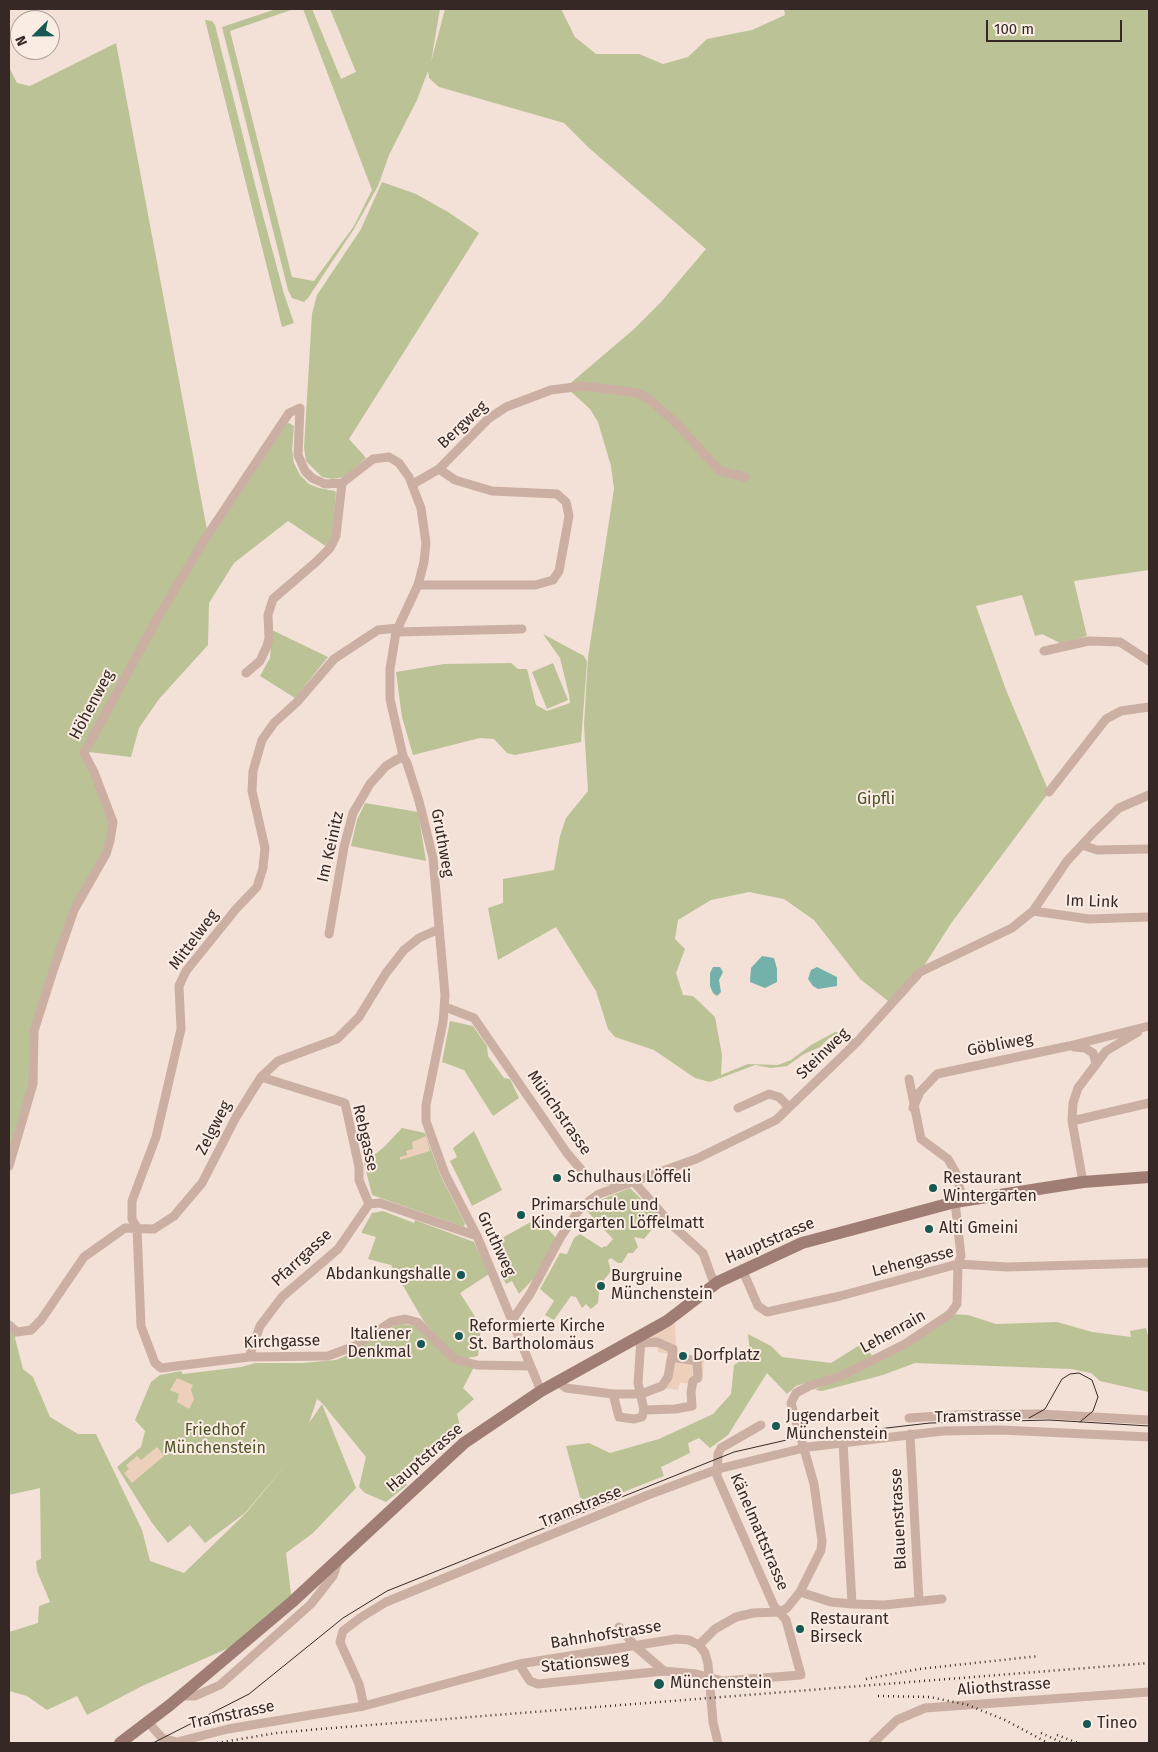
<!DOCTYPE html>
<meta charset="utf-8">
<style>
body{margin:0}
#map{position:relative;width:1158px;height:1752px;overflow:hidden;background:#f3e1d7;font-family:"Fira Sans",sans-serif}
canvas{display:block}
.frame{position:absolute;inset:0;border:10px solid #352825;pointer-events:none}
.north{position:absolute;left:10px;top:10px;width:50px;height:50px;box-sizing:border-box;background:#faece3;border:1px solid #ab9e97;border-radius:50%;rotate:247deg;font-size:14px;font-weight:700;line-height:20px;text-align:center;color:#352825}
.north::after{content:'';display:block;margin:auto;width:18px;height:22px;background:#185954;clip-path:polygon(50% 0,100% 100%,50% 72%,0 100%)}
.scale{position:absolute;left:986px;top:20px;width:136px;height:22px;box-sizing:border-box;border:2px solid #352825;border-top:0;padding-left:6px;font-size:15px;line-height:18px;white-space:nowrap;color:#352825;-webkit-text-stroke:4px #faece3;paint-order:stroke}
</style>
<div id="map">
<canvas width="1158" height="1752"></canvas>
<div class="frame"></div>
<div class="north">N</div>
<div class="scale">100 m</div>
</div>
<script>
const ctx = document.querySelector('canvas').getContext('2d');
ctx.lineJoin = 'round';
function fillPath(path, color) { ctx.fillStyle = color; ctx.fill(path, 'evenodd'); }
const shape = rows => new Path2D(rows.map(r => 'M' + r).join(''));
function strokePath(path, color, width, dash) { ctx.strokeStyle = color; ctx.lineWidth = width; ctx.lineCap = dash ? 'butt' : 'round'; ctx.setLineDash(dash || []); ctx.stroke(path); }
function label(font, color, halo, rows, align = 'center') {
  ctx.font = font + ' "Fira Sans",sans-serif'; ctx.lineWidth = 4; ctx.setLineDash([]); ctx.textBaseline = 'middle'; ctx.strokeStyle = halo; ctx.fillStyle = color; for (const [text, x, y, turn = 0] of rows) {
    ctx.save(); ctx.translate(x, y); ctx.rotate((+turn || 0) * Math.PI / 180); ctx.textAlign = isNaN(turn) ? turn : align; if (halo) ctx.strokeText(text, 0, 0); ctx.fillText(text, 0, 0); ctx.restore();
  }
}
const green = shape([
 [276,9,294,9,230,31,292,277,314,281,354,226,372,190,303,9,312,9,341,79,356,72,330,9,440,9,431,62,445,9,561,9,575,37,596,54,639,54,663,64,688,57,707,39,752,30,785,15,784,9,1149,9,1149,570,1074,581,1087,636,1062,644,1042,634,1035,636,1022,595,976,606,1006,690,1049,792,952,922,920,972,892,1004,860,979,814,920,784,899,749,892,711,900,678,920,675,939,685,949,676,973,683,995,693,996,715,1017,722,1055,721,1075,748,1064,778,1065,791,1060,811,1045,835,1032,845,1033,857,1042,850,1048,847,1038,838,1035,829,1038,820,1047,804,1054,787,1066,771,1068,755,1065,710,1082,695,1078,654,1050,615,1037,608,1029,596,991,556,927,498,960,488,908,503,903,503,879,554,870,560,836,566,818,588,791,584,725,588,657,614,489,611,466,598,422,590,409,566,387,633,330,661,302,706,249,589,148,564,123,439,87,429,78,428,71,417,100,389,155,378,186,354,229,308,298,304,302,292,298,288,290,222,27],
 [205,20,212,21,215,25,261,208,284,294,294,323,282,327],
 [116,43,207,530,82,750,113,822,110,841,74,910,34,1031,33,1084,9,1166,9,67,17,83,30,86],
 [382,182,416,194,448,212,479,233,349,439,366,458,344,477,332,479,322,477,306,461,304,448,312,314,317,295,361,229],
 [289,423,294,426,292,450,294,463,300,475,309,484,319,488,335,491,336,493,333,531,327,547,288,521,234,563,209,603,208,645,159,699,139,728,131,757,89,752,137,661,204,545,284,425],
 [272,630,328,657,295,698,260,676,270,658],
 [543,634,584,656,587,662,581,742,515,755,507,753,494,739,480,738,413,755,402,717,396,672,444,664,511,663,518,669,527,669,536,705,547,711,570,703,569,695,560,658],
 [553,663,568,700,547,709,532,672],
 [365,803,418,812,426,861,351,846,357,820],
 [450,1021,473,1026,487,1046,488,1056,504,1078,510,1079,519,1098,493,1116,464,1070,442,1062],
 [402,1128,425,1133,441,1177,465,1223,464,1227,372,1195,364,1163,384,1147],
 [474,1131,502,1190,472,1206,450,1161,457,1157,453,1148],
 [630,1188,661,1218,644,1239,634,1237,638,1247,633,1253,628,1253,622,1263,618,1263,611,1258,608,1260,611,1271,597,1289,599,1292,598,1303,591,1309,586,1304,582,1308,576,1297,571,1296,554,1320,545,1315,554,1301,540,1289,560,1253,567,1254,574,1238,580,1234,602,1248,604,1246,606,1247,613,1239,587,1211,595,1202],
 [383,1211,414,1223,415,1220,474,1242,489,1274,460,1293,481,1326,478,1356,462,1359,454,1355,424,1322,391,1265,368,1259,376,1237,362,1233,362,1231,372,1213],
 [538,1218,556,1238,536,1276,519,1294,512,1281,506,1284,502,1276,508,1272,493,1243],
 [950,1314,968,1315,996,1324,1057,1322,1092,1332,1131,1337,1130,1331,1146,1328,1149,1339,1149,1392,1100,1381,1091,1373,1071,1369,915,1363,883,1375,822,1391,815,1390],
 [403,1324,416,1326,431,1340,474,1367,463,1388,474,1399,457,1414,460,1426,403,1479,407,1485,386,1502,365,1493,359,1487,366,1457,322,1403,317,1399,309,1423,322,1404,356,1488,313,1533,286,1553,292,1602,247,1640,142,1686,87,1715,77,1696,47,1710,27,1696,9,1691,9,1632,38,1623,39,1606,50,1602,37,1571,36,1561,41,1559,40,1488,9,1495,9,1325,17,1332,15,1338,23,1369,33,1377,50,1417,78,1434,96,1434,142,1530,150,1561,184,1573,246,1513,289,1461,245,1513,205,1543,190,1525,168,1543,152,1523,117,1467,141,1447,145,1431,135,1420,151,1382,160,1375,181,1371,183,1374,241,1367,255,1363,302,1363,336,1360,350,1354,394,1326],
 [748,1334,771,1346,782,1357,831,1363,863,1343,873,1357,852,1368,796,1386,787,1394,767,1373,728,1435,710,1448,699,1438,688,1443,690,1453,661,1467,664,1476,583,1508,566,1446,589,1443,610,1453,659,1439,713,1414,731,1394,734,1365,750,1355]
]);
const plaza = shape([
 [426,1136,430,1151,400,1160,400,1157,407,1155,406,1151,413,1149,412,1142],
 [675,1322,676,1349,680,1353,704,1357,703,1376,691,1384,680,1383,678,1390,663,1388,670,1354,658,1352,658,1348,650,1347,648,1336],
 [177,1378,193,1385,191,1390,194,1399,189,1409,177,1402,179,1394,170,1390],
 [157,1447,164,1456,132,1483,124,1473,129,1469,126,1465,137,1456,141,1460]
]);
const water = shape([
 [762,956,774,958,777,969,777,982,765,988,750,982,751,968],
 [713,967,720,967,723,972,719,980,721,992,717,996,713,993,710,986,710,973],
 [817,967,837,977,837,986,818,989,813,986,808,979,811,970]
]);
const street = shape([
 [413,484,439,469,488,419,506,407,551,390,583,386,638,393,650,400,676,423,720,471,745,477],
 [418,585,535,585,553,580,559,571,569,516,566,502,557,494,492,491,455,480,439,469],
 [398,628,378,630,334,659,297,702,274,723,262,740,253,771,252,791,265,848,263,868,257,887,236,909,186,971,179,986,181,1029,156,1137,132,1201,132,1219,137,1228,141,1326,155,1363,161,1368,249,1357,328,1356,355,1346,391,1322,405,1319,417,1322,454,1359,477,1365,529,1366],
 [396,632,522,629],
 [1044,651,1089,641,1120,642,1149,661],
 [246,673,260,661,267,646,269,638,268,615,273,599,316,562,330,548,336,536,342,483],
 [1049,792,1106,719,1121,711,1149,707],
 [1082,845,1097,850,1149,849],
 [1033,911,1089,919,1149,917],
 [329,934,344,847,353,813,370,784,386,766,403,756],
 [445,1007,474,1018,567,1153,584,1173,596,1179,634,1182,672,1225,703,1253,712,1278,718,1282],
 [1074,1047,1085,1048,1093,1053,1096,1063],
 [261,1077,345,1103,359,1167,359,1180,369,1204],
 [909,1079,921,1139,948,1159,956,1173,963,1201],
 [738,1108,769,1094,779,1097,789,1107],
 [913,1108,920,1092,937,1074,1069,1046,1149,1026],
 [1072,1121,1149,1103],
 [9,1166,33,1084,34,1031,54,968,74,910,106,854,110,841,113,822,94,772,84,753,157,619,203,542,289,413,300,408,298,455,305,471,312,478,325,484,342,483,373,459,389,457,399,463,409,477,421,508,426,543,424,562,418,585,396,632,390,669,390,699,403,756,407,763,419,801,433,858,445,995,443,1022,426,1105,426,1121,445,1174,477,1236,541,1391],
 [1083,1182,1072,1121,1073,1103,1078,1088,1106,1051,1138,1032],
 [742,1269,758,1306,767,1312,840,1296,958,1264,1007,1267,1149,1263],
 [513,1319,530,1294,560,1238,581,1207,599,1194,696,1159,776,1120,857,1042,920,972,1012,928,1033,911,1067,861,1094,832,1119,808,1149,795],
 [9,1325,17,1332,31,1330,41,1320,84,1257,125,1228,154,1229,174,1216,202,1183,236,1117,261,1077,278,1061,337,1039,359,1017,386,973,404,950,419,938,439,929],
 [641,1339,638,1383,644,1410],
 [249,1357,260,1326,282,1297,338,1249,369,1204,380,1203,477,1236],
 [558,1382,566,1388,613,1394,641,1394,662,1386,668,1377,673,1349,657,1342,643,1343],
 [613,1394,619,1417,634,1419,642,1417,644,1410,675,1409,692,1406,691,1392,693,1381,698,1378,697,1361,672,1357],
 [909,1418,955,1415,1040,1414,1149,1420],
 [910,1434,919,1601],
 [843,1442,852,1604],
 [800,1592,831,1602,852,1604,884,1605,942,1599],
 [619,1627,636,1647,664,1671],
 [699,1645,715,1629,736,1617,753,1613,779,1612,787,1608,800,1592,821,1550,822,1541,814,1484,791,1403,796,1393,809,1386,841,1376,905,1344,950,1314,957,1304,958,1264,961,1256,955,1202],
 [519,1664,530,1681,538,1684,664,1671,696,1674,723,1681,801,1675,786,1620,774,1606,717,1476,718,1454,721,1448,761,1425],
 [181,1696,195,1696,220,1685,311,1604,333,1576,339,1559],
 [364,1706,359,1684,340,1642,343,1631,360,1618,386,1602,648,1495,718,1469,808,1447,943,1431,1001,1430,1149,1437],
 [148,1722,162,1738,177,1742,228,1729,364,1706,519,1664,676,1639,689,1640,699,1645,705,1653,708,1664,713,1722,718,1743],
 [873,1743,897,1720,925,1708,1149,1692]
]);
const secondary = shape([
 [120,1743,170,1705,292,1602,464,1443,541,1391,667,1321,718,1282,802,1243,955,1202,1083,1182,1149,1177]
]);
const tram = shape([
 [1029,1418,1045,1409,1062,1379,1070,1374,1079,1373,1092,1380,1098,1397,1093,1411,1080,1422],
 [153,1743,249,1694,343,1618,387,1591,734,1452,791,1439,930,1423,1049,1420,1149,1426]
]);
const rail = shape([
 [866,1679,919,1669,1039,1656],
 [878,1696,930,1697,968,1705,1005,1720,1048,1743],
 [1041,1733,1063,1743],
 [1057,1735,1078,1743],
 [217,1743,276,1733,320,1729,1149,1663]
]);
const markers = [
 [557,1178,5,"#185954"],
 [933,1188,5,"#185954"],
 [521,1215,5,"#185954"],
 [929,1229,5,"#185954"],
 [461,1275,5,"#185954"],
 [601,1286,5,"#185954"],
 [459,1336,5,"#185954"],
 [421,1344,5,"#185954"],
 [683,1356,5,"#185954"],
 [776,1426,5,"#185954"],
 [800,1629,5,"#185954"],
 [659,1684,6,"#185954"],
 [1087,1724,5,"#185954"]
];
const streetNames = [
 ["Bergweg",463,425,-43],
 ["Höhenweg",92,705,-62],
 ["Gruthweg",442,843,80],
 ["Im Keinitz",331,847,-77],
 ["Im Link",1092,902,2],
 ["Mittelweg",194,940,-53],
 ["Göbliweg",1000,1045,-11],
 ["Steinweg",823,1054,-44],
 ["Münchstrasse",559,1113,55],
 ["Zelgweg",214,1128,-63],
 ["Rebgasse",365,1138,77],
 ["Hauptstrasse",770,1241,-23],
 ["Gruthweg",496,1244,65],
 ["Pfarrgasse",302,1258,-43],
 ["Lehengasse",913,1262,-14],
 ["Lehenrain",893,1332,-29],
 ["Kirchgasse",282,1342,-2],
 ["Tramstrasse",978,1417,-1],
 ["Hauptstrasse",425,1458,-41],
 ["Tramstrasse",581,1507,-22],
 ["Blauenstrasse",899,1519,-93],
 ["Känelmattstrasse",759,1532,67],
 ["Bahnhofstrasse",606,1635,-9],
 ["Stationsweg",585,1663,-6],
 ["Aliothstrasse",1004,1687,-4],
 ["Tramstrasse",232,1715,-12]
];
const parkNames = [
 ["Gipfli",876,800],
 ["Friedhof",215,1431],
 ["Münchenstein",215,1449]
];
const poiNames = [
 ["Schulhaus Löffeli",567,1178],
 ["Restaurant",943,1179],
 ["Wintergarten",943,1197],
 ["Primarschule und",531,1206],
 ["Kindergarten Löffelmatt",531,1224],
 ["Alti Gmeini",939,1229],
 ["Abdankungshalle",451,1275,"right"],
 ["Burgruine",611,1277],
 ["Münchenstein",611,1295],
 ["Reformierte Kirche",469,1327],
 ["St. Bartholomäus",469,1345],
 ["Italiener",411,1335,"right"],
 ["Denkmal",411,1353,"right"],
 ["Dorfplatz",693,1356],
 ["Jugendarbeit",786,1417],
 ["Münchenstein",786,1435],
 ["Restaurant",810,1620],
 ["Birseck",810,1638],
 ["Münchenstein",670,1684],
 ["Tineo",1097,1724]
];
fillPath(green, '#bac296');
fillPath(plaza, '#ecd0bc');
fillPath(water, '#74b1ab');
strokePath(street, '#cbafa2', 9);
strokePath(secondary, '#9f7d74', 12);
strokePath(tram, '#352825', 1);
strokePath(rail, '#352825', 2.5, [1, 4]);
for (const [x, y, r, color] of markers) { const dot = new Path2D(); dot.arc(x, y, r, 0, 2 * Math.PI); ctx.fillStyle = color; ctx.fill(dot); strokePath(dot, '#faece3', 2); }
label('16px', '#352825', '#faece3', streetNames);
label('16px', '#4b5527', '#faece3', parkNames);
label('16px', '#352825', '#faece3', poiNames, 'left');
</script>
